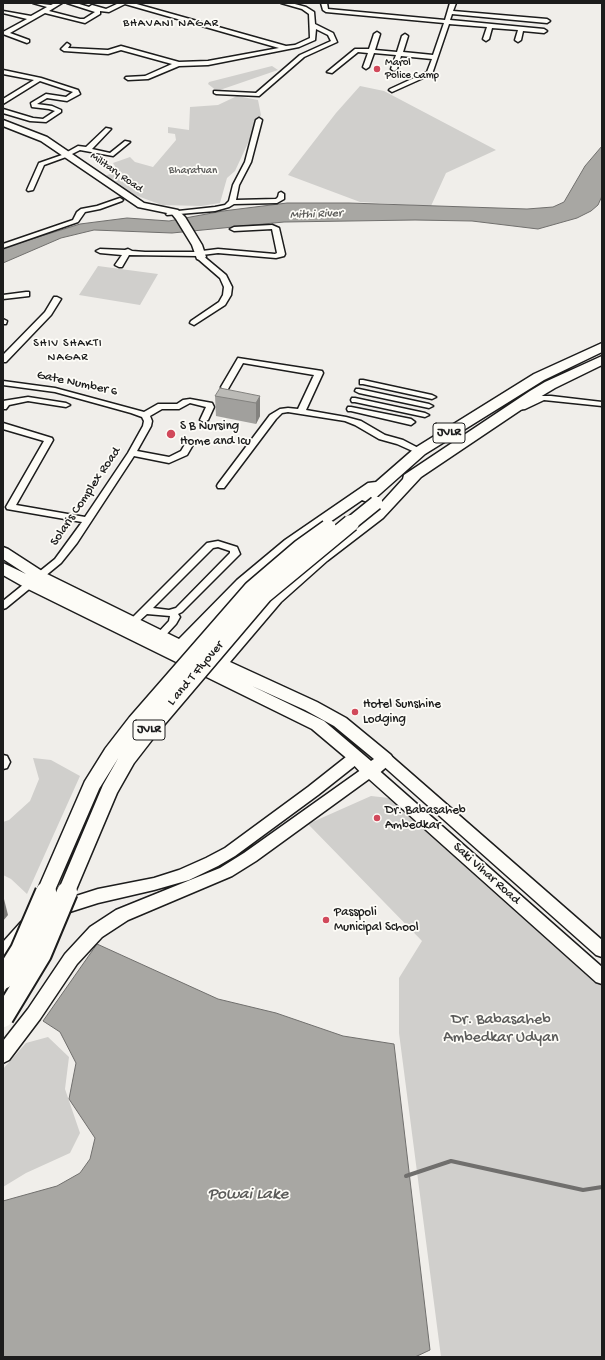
<!DOCTYPE html>
<style>
body{margin:0}
#map{position:relative;width:605px;height:1360px;overflow:hidden;background:#f0eeea;font-family:"Gochi Hand",sans-serif}
canvas{display:block}
.frame{position:absolute;inset:0;border:4px solid #1c1c1c;pointer-events:none}
</style>
<div id="map">
<canvas width="605" height="1360"></canvas>
<div class="frame"></div>
</div>
<script>
const ctx = document.querySelector('canvas').getContext('2d');
ctx.lineJoin = 'round';
function fillPath(path, color) { ctx.fillStyle = color; ctx.fill(path, 'evenodd'); }
const shape = rows => new Path2D(rows.map(r => 'M' + r).join(''));
function strokePath(path, color, width, dash) { ctx.strokeStyle = color; ctx.lineWidth = width; ctx.lineCap = dash ? 'butt' : 'round'; ctx.setLineDash(dash || []); ctx.stroke(path); }
function label(font, color, halo, rows, align = 'center') {
  ctx.font = font + ' "Gochi Hand",sans-serif'; ctx.lineWidth = 3.5; ctx.setLineDash([]); ctx.textBaseline = 'middle'; ctx.strokeStyle = halo; ctx.fillStyle = color; for (const [text, x, y, turn = 0] of rows) {
    ctx.save(); ctx.translate(x, y); ctx.rotate((+turn || 0) * Math.PI / 180); ctx.textAlign = isNaN(turn) ? turn : align; if (halo) ctx.strokeText(text, 0, 0); ctx.fillText(text, 0, 0); ctx.restore();
  }
}
const green = shape([
 [272,66,278,70,217,91,208,84,209,82],
 [360,86,384,91,496,150,446,173,431,206,360,202,288,175,336,113],
 [237,96,258,100,261,115,235,171,227,178,220,203,201,206,162,205,121,190,102,177,118,171,113,163,130,157,135,162,153,167,176,140,175,134,168,133,168,127,189,130,190,107,218,105],
 [98,266,158,274,140,305,79,295],
 [33,758,51,760,80,776,27,894,11,879,3,875,3,822,9,820,30,801,39,779],
 [371,796,407,800,434,822,602,984,602,1357,441,1357,399,1033,399,978,422,941,308,824],
 [48,1037,69,1057,65,1089,80,1133,70,1153,26,1173,3,1187,3,1069,26,1043]
]);
const water = shape([
 [602,146,602,196,598,205,591,211,577,218,538,229,472,221,415,220,284,222,172,233,94,230,61,238,3,263,3,248,80,224,127,218,169,221,223,211,287,203,349,203,527,209,553,207,564,202,585,166,602,146],
 [97,944,218,999,276,1013,343,1036,394,1044,430,1350,415,1357,3,1357,3,1201,57,1186,80,1173,90,1159,95,1138,69,1099,76,1063,60,1032,43,1021,97,944]
]);
const stream = shape([
 [406,1176,451,1161,583,1190,602,1187]
]);
const street = shape([
 [33,3,51,5,55,3,62,3,49,11,80,19,84,19,95,12,67,3,76,3,89,7,92,5,106,9,119,3,133,3,286,46,295,45,310,38,309,14,302,9,281,3,291,3,306,7,314,12,315,24,333,33,337,42,304,57,259,96,216,94,214,93,214,91,256,93,300,55,331,41,328,35,316,29,315,40,299,47,208,65,179,66,148,79,128,80,125,78,126,77,145,76,172,64,121,50,108,54,64,51,61,49,67,43,70,45,68,48,108,50,121,46,179,62,208,61,279,48,125,4,109,12,100,11,100,14,85,23,45,13,10,33,29,40,29,42,27,43,3,34,3,32,27,19,3,13,3,11,31,16,47,7,33,3],
 [321,3,327,3,328,9,445,20,450,3,456,3,453,11,547,19,550,21,547,23,452,14,450,20,544,29,547,31,544,33,523,31,521,40,518,42,515,40,518,30,492,28,489,39,486,41,483,39,487,27,449,24,432,74,392,92,389,90,390,89,427,72,432,59,401,56,397,69,394,71,391,69,396,55,374,53,369,67,366,69,363,67,368,53,358,52,332,73,327,72,355,49,369,49,374,34,377,32,380,34,375,50,397,52,402,36,405,34,408,36,403,52,433,55,444,23,326,12,323,10,321,3],
 [3,70,41,78,78,90,80,94,67,101,47,98,37,104,52,106,61,110,61,112,46,122,30,121,3,113,3,109,33,118,43,119,55,111,49,109,32,107,31,103,46,94,66,97,73,92,40,81,3,104,3,99,34,80,3,74,3,70],
 [259,118,262,120,251,162,239,185,236,200,276,199,278,197,279,193,281,192,284,194,284,199,277,203,234,204,229,207,215,211,167,215,166,214,169,212,215,207,225,205,229,201,233,185,245,162,256,120,259,118],
 [106,128,111,129,92,149,110,153,125,141,130,142,113,156,80,150,66,157,44,165,33,190,28,191,27,190,39,163,62,155,78,146,86,147,106,128],
 [120,198,123,200,122,201,100,209,85,212,78,222,3,248,3,244,73,220,77,212,81,209,97,206,120,198],
 [272,225,279,228,285,254,284,256,276,258,218,253,202,255,226,275,232,287,231,295,225,305,194,325,190,323,191,321,219,302,223,295,224,287,220,278,198,259,198,256,129,255,122,267,119,267,115,265,122,255,100,253,96,251,100,249,125,250,128,249,132,251,145,252,194,252,218,249,275,254,277,253,272,229,234,231,230,229,234,227,272,225],
 [26,292,29,292,29,296,3,299,3,295,26,292],
 [54,297,57,297,61,299,51,315,6,362,3,362,3,355,45,312,54,297],
 [3,319,7,321,6,324,3,324,3,319],
 [238,358,322,371,323,373,306,410,346,417,361,421,385,435,403,440,424,451,420,454,417,453,397,444,379,439,355,425,345,421,288,412,282,413,276,419,224,488,218,488,217,486,218,484,270,415,280,409,288,408,298,409,314,375,243,363,228,389,222,389,221,387,238,358],
 [360,380,363,380,432,395,436,397,432,399,363,384,360,384,360,380],
 [3,381,55,388,144,412,158,404,177,404,183,400,190,399,212,403,214,407,208,420,204,422,200,420,206,407,190,403,179,409,162,409,150,416,152,421,151,426,137,451,169,457,181,451,187,441,193,441,194,443,187,455,169,463,134,456,77,543,61,563,6,608,3,609,3,601,55,559,82,522,7,509,6,507,44,441,3,429,3,423,52,438,53,440,16,505,85,517,128,453,143,426,144,421,142,417,131,413,55,392,3,385,3,381],
 [356,389,359,389,429,404,433,406,429,408,359,393,355,391,356,389],
 [539,396,551,396,602,402,602,406,544,400,525,409,517,410,513,408,539,396],
 [28,397,66,403,70,405,66,407,28,401,9,405,6,409,3,409,3,401,28,397],
 [352,398,355,398,425,413,429,415,425,417,355,402,352,402,351,400,352,398],
 [348,407,351,407,411,419,415,422,411,425,351,411,348,411,347,409,348,407],
 [218,541,237,547,240,554,182,612,178,614,180,617,176,624,163,638,157,638,155,636,169,621,170,616,147,614,136,624,130,624,128,622,207,543,218,541],
 [218,547,230,551,230,553,176,608,169,610,153,608,213,548,218,547],
 [3,755,7,756,10,762,7,768,3,769,3,755]
]);
const secondary = shape([
 [3,120,47,137,144,203,178,210,185,217,202,245,206,257,201,260,197,259,192,245,176,219,172,214,138,207,41,141,3,126,3,120],
 [356,751,361,753,363,757,361,761,318,795,235,856,218,866,189,880,154,890,98,903,57,916,51,914,49,909,51,904,98,889,154,878,179,870,206,858,225,848,308,787,351,753,356,751],
 [385,753,390,755,602,940,602,957,596,955,380,763,378,759,380,755,385,753],
 [370,765,375,767,602,967,602,984,596,982,369,779,256,861,232,876,128,920,102,937,77,964,40,1019,9,1060,3,1063,3,1041,28,1009,65,954,90,927,116,910,220,868,244,853,365,767,370,765],
 [27,920,33,922,35,927,33,932,9,958,3,960,3,942,21,922,27,920]
]);
const primary = shape([
 [602,343,602,352,544,380,425,454,372,501,367,502,362,500,295,546,247,588,191,645,217,657,271,594,317,555,373,512,403,479,404,475,530,391,545,382,602,356,602,365,555,388,540,397,421,477,383,518,327,561,281,602,230,662,317,702,346,718,391,755,393,759,391,763,376,776,370,777,364,776,350,761,312,729,26,588,3,575,3,563,26,574,3,559,3,547,8,549,45,573,179,639,237,580,285,540,368,483,376,482,415,448,534,374,602,343],
 [252,686,305,710,334,726,374,759,371,761,324,721,252,686]
]);
const primaryBridgeFar2 = shape([
 [350,524,376,503]
]);
const primaryBridgeFar1 = shape([
 [45,893,92,785,112,753,136,722,252,589,300,548,328,528],
 [66,893,110,789,127,759,151,728,264,595,351,523]
]);
const primaryBridge = shape([
 [3,979,21,950,46,892],
 [3,1017,41,954,67,892]
]);
const wall = shape([
 [215,396,260,396,260,416,256,424,216,416]
]);
const shadedWall = shape([
 [260,396,260,416,256,424,256,403],
 [3,885,4,891,3,893],
 [3,895,8,915,3,921]
]);
const building = shape([
 [220,388,260,396,256,403,215,396,220,388]
]);
const markers = [
 [377,69,4,"#d1495b"],
 [171,434,5,"#d1495b"],
 [355,712,4,"#d1495b"],
 [377,818,4,"#d1495b"],
 [326,920,4,"#d1495b"]
];
const farPoinames = [
 ["Marol",385,63],
 ["Police Camp",385,76]
];
const farParknames = [
 ["Bharatvan",193,171]
];
const farStreetnames = [
 ["Military Road",116,173,35]
];
const farNeighbourhoodnames = [
 ["BHAVANI NAGAR",171,24],
 ["SHIV SHAKTI",68,344],
 ["NAGAR",68,358]
];
const farWaternames = [
 ["Mithi River",316,215,-2]
];
const shields = [
 [449,433,32],
 [149,730,32]
];
const shieldNames = [
 ["JVLR",449,433],
 ["JVLR",149,730]
];
const streetNames = [
 ["Gate Number 6",77,384,12],
 ["Solaris Complex Road",86,497,-56],
 ["L and T Flyover",196,674,-50],
 ["Saki Vihar Road",486,874,42]
];
const poiNames = [
 ["S B Nursing",180,427],
 ["Home and Icu",180,442],
 ["Hotel Sunshine",363,705],
 ["Lodging",363,720],
 ["Dr. Babasaheb",385,811],
 ["Ambedkar",385,826],
 ["Passpoli",334,913],
 ["Municipal School",334,928]
];
const nearParknames = [
 ["Dr. Babasaheb",501,1021],
 ["Ambedkar Udyan",501,1039]
];
const nearWaternames = [
 ["Powai Lake",248,1195]
];
fillPath(green, '#d0cfcc');
fillPath(water, '#a8a7a3');
strokePath(water, '#706f6d', 1);
strokePath(stream, '#706f6d', 4);
strokePath(street, '#1c1c1c', 3);
strokePath(secondary, '#1c1c1c', 3);
strokePath(primary, '#1c1c1c', 3);
fillPath(street, '#fdfcf7');
fillPath(secondary, '#fdfcf7');
fillPath(primary, '#fdfcf7');
strokePath(primaryBridgeFar2, '#1c1c1c', 16, []);
strokePath(primaryBridgeFar1, '#1c1c1c', 19, []);
strokePath(primaryBridge, '#1c1c1c', 24, []);
strokePath(primaryBridgeFar2, '#fdfcf7', 13);
strokePath(primaryBridgeFar1, '#fdfcf7', 16);
strokePath(primaryBridge, '#fdfcf7', 20);
fillPath(wall, '#a1a09d');
fillPath(shadedWall, '#83827f');
fillPath(building, '#bbbab6');
strokePath(building, '#83827f', 1);
for (const [x, y, r, color] of markers) { const dot = new Path2D(); dot.arc(x, y, r, 0, 2 * Math.PI); ctx.fillStyle = color; ctx.fill(dot); strokePath(dot, '#fdfcf7', 1.5); }
label('11px', '#1c1c1c', '#fdfcf7', farPoinames, 'left');
label('11px', '#5b5b5a', '#fdfcf7', farParknames);
label('11px', '#1c1c1c', '#fdfcf7', farStreetnames);
ctx.letterSpacing = '1px';
label('12px', '#1c1c1c', '#fdfcf7', farNeighbourhoodnames);
ctx.letterSpacing = '0px';
label('italic 12px', '#5b5b59', '#fdfcf7', farWaternames);
for (const [x, y, w] of shields) { const box = new Path2D(); box.roundRect(x - w / 2, y - 10, w, 20, 3); ctx.fillStyle = '#fdfcf7'; ctx.fill(box); strokePath(box, '#1c1c1c', 1); }
label('bold 12px', '#1c1c1c', null, shieldNames);
label('13px', '#1c1c1c', '#fdfcf7', streetNames);
label('13px', '#1c1c1c', '#fdfcf7', poiNames, 'left');
label('16px', '#5b5b5a', '#fdfcf7', nearParknames);
label('italic 17px', '#5b5b59', '#fdfcf7', nearWaternames);
</script>
